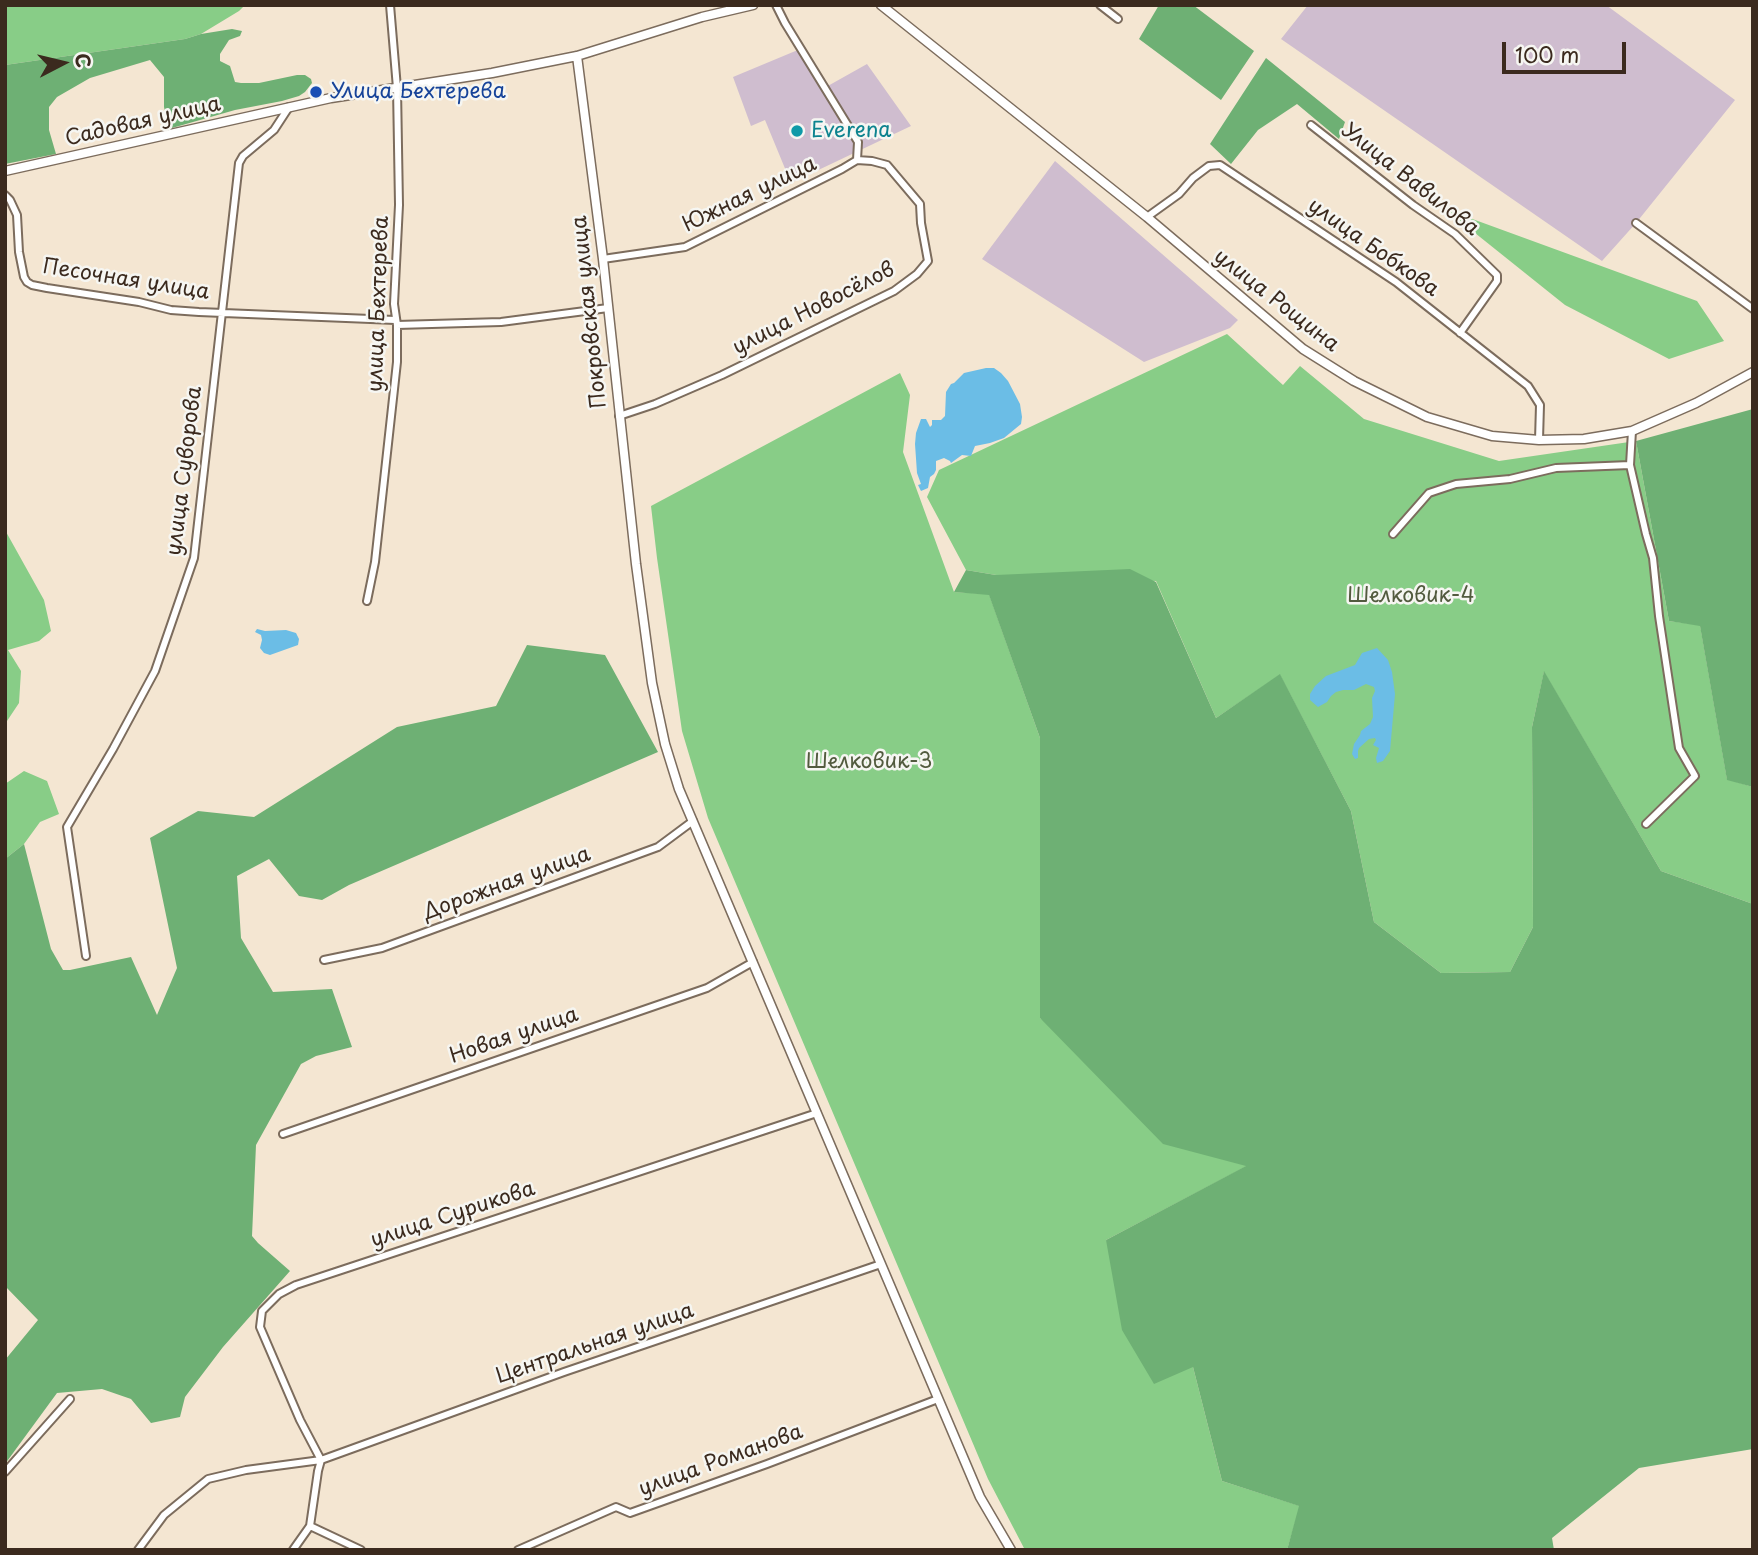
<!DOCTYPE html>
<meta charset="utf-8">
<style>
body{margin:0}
#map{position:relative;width:1758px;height:1555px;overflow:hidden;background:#f4e6d2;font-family:"Playpen Sans",sans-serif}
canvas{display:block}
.frame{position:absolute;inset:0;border:7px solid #3b2a1e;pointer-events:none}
.north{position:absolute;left:28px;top:28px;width:70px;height:70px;-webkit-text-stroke:5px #f6f6f2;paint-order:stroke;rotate:83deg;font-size:19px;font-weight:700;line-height:28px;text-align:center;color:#3b2a1e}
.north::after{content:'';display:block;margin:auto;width:24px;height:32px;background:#3b2a1e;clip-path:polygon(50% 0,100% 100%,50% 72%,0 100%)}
.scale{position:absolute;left:1502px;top:42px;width:124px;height:32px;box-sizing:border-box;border:4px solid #3b2a1e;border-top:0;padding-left:9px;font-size:21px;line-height:24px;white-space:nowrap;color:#3b2a1e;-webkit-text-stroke:5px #f6f6f2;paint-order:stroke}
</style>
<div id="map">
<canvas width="1758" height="1555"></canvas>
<div class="frame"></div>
<div class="north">С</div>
<div class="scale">100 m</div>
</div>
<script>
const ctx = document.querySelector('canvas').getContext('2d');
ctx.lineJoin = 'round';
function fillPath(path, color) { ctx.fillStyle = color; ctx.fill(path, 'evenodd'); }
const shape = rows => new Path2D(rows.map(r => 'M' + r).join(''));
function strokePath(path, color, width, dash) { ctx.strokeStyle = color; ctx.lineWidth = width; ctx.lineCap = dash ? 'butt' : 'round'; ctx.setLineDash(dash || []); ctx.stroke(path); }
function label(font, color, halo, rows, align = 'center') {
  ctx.font = font + ' "Playpen Sans",sans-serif'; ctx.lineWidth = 5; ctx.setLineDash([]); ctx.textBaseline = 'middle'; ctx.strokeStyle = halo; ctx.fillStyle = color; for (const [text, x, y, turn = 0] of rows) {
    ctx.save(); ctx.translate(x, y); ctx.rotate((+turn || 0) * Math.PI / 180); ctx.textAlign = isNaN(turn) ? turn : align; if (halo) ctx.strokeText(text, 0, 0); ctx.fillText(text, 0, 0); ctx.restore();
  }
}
const industrial = shape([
 [1308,5,1606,5,1735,100,1636,223,1602,261,1281,39],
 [805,47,826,87,867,64,911,126,791,183,765,120,751,126,733,77],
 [1055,161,1238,320,1230,328,1144,362,982,259]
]);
const green = shape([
 [5,5,245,5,239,11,201,34,185,39,5,65],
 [1445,209,1697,301,1724,341,1669,359,1565,305],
 [1227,334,1283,385,1300,366,1364,419,1499,461,1636,441,1669,621,1700,625,1727,779,1753,787,1753,904,1661,871,1544,672,1532,727,1533,927,1510,972,1441,973,1374,922,1351,811,1280,675,1216,718,1156,581,996,575,966,570,927,497,939,470],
 [900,373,910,395,903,452,954,592,989,594,1040,738,1040,1018,1247,1166,1106,1240,1193,1367,1222,1481,1300,1506,1287,1550,1025,1550,988,1479,708,818,682,731,657,558,651,506],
 [5,530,44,600,51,631,39,641,8,650,21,671,19,703,5,724],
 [24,771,47,781,59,814,40,822,24,844,5,859,5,784]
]);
const forest = shape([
 [1159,5,1193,5,1254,51,1221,100,1139,39],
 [232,29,242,31,240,36,229,40,220,54,220,61,230,66,235,82,241,83,259,83,297,75,305,75,311,79,312,83,305,92,299,96,282,101,235,110,172,128,167,121,164,107,164,77,150,60,90,78,57,97,49,107,49,130,56,154,5,164,5,65,185,39,201,34],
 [1266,58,1345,122,1339,139,1297,104,1258,130,1231,164,1210,144],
 [1753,409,1753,787,1727,780,1700,626,1669,621,1636,441],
 [1130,569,1156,582,1216,718,1280,674,1351,811,1374,922,1441,973,1510,972,1533,927,1532,727,1544,671,1661,871,1753,904,1753,1449,1639,1468,1552,1538,1554,1550,1287,1550,1299,1506,1222,1481,1193,1367,1154,1384,1122,1330,1106,1240,1246,1166,1163,1144,1040,1018,1040,738,989,595,954,592,966,570,996,575],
 [527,645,605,655,658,752,349,885,322,900,299,896,269,859,237,876,241,938,273,992,332,989,352,1047,316,1056,301,1064,256,1145,252,1236,258,1243,290,1271,223,1347,185,1397,180,1417,151,1423,131,1399,102,1389,57,1393,5,1464,5,1360,38,1320,5,1286,5,859,24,844,51,949,63,970,70,970,131,957,157,1015,177,968,150,838,198,811,254,817,397,727,496,706]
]);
const water = shape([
 [986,368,994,368,1001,373,1008,381,1020,404,1022,417,1021,424,1004,438,990,443,975,446,971,456,962,455,951,463,950,461,944,458,936,461,936,470,934,474,930,477,928,488,921,491,918,485,921,484,917,473,915,444,916,433,921,419,926,419,930,427,932,425,932,420,941,420,945,416,946,392,951,384,954,383,964,373],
 [257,629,265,631,286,630,296,633,299,639,298,645,270,655,264,653,260,648,262,640,261,635,255,632],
 [1377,648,1388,660,1392,672,1395,694,1390,751,1383,761,1377,763,1376,758,1379,748,1373,745,1376,740,1375,738,1369,739,1359,748,1358,751,1358,758,1355,759,1352,754,1354,744,1360,735,1361,731,1370,724,1373,717,1372,698,1375,691,1374,687,1366,684,1354,690,1343,690,1336,692,1331,696,1327,702,1318,707,1310,700,1310,694,1315,686,1326,676,1355,665,1362,653]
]);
const minor = shape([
 [1100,5,1118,19],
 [1311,125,1413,205,1455,234,1497,275,1497,281,1460,333],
 [5,195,10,200,17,215,19,252,24,277,27,282,32,285,47,288,139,302,171,310,199,312,395,320],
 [1147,217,1179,194,1193,178,1209,166,1220,165,1396,282,1528,386,1540,405,1539,440],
 [1636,223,1753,309],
 [603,259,685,247,842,169,857,160,858,142,785,23,776,5],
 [397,325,501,322,608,308],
 [619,416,655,404,722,375,894,291,917,274,928,261,921,223,920,204,887,165,872,161,857,160],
 [1630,465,1632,431],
 [1393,534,1429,493,1456,484,1510,479,1556,468,1630,465,1646,534,1653,558,1659,616,1679,748,1695,776,1646,824],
 [367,601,375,562,397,362,397,325,394,304,399,205,397,88,390,5],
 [86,956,67,827,113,749,155,671,194,558,239,163,243,156,274,130,289,107],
 [324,960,382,948,658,847,693,821],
 [283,1134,707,988,753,962],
 [321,1460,300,1420,260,1327,262,1311,279,1294,296,1285,817,1113],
 [5,1472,70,1399],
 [310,1526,361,1550],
 [138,1550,164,1515,208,1479,246,1470,321,1460,564,1372,881,1264],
 [293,1550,310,1526,318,1471,321,1460],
 [518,1550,616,1507,630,1513,767,1464,938,1399]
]);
const tertiary = shape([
 [881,5,1147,217,1303,349,1354,381,1427,417,1492,436,1539,440,1584,439,1632,431,1696,403,1753,372],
 [577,56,603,259,636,564,652,683,665,744,679,789,980,1497,1011,1550],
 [5,171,331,98,492,73,577,56,702,17,753,5]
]);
const markers = [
 [316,92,7,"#1a4fb4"],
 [797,131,7,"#0f9aa8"]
];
const transitNames = [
 ["Улица Бехтерева",330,92]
];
const streetNames = [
 ["Садовая улица",143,122,-13],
 ["Улица Вавилова",1410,180,38],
 ["Южная улица",750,195,-26],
 ["улица Бобкова",1373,248,35],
 ["Песочная улица",126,280,9],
 ["улица Рощина",1276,301,38],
 ["улица Бехтерева",379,304,-88],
 ["улица Новосёлов",814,309,-27],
 ["Покровская улица",590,312,-96],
 ["улица Суворова",185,471,-83],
 ["Дорожная улица",507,884,-20],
 ["Новая улица",514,1036,-19],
 ["улица Сурикова",453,1215,-18],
 ["Центральная улица",595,1344,-19],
 ["улица Романова",721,1461,-20]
];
const cultureNames = [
 ["Everena",811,131]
];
const parkNames = [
 ["Шелковик-4",1411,596],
 ["Шелковик-3",869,762]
];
fillPath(industrial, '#cfbdcf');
fillPath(green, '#88cd87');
fillPath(forest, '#6eb074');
fillPath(water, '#6bbde6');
strokePath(minor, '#7c6c5d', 10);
strokePath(tertiary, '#7c6c5d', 11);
strokePath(minor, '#fff', 6);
strokePath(tertiary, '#fff', 8);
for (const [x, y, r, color] of markers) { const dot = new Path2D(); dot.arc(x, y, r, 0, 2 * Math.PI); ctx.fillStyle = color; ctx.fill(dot); strokePath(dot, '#f6f6f2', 2.5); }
label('21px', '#164399', '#f6f6f2', transitNames, 'left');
label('21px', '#3b2a1e', '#f6f6f2', streetNames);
label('21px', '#0d838f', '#f6f6f2', cultureNames, 'left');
label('21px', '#525b3e', '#f6f6f2', parkNames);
</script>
